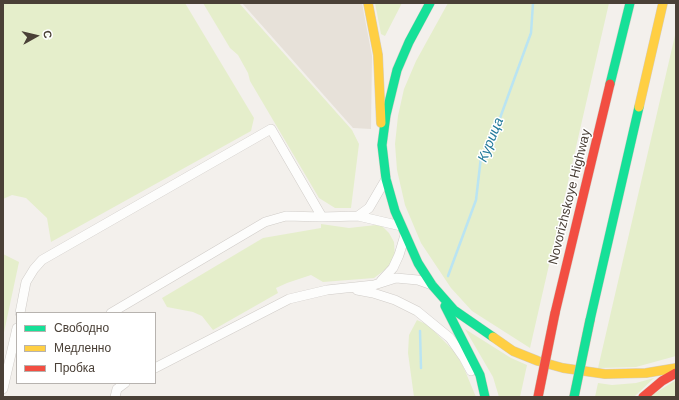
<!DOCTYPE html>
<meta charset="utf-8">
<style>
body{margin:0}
#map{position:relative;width:679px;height:400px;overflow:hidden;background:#f3f0ec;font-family:Arial,sans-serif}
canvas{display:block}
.frame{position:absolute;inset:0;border:4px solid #4a4037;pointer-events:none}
.legend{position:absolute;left:16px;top:312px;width:140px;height:72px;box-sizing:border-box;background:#fff;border:1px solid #b7b3af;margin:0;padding:5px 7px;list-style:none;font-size:12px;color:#4a4037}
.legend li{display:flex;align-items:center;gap:8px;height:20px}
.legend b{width:20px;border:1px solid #b7b3af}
.north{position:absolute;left:16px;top:16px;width:40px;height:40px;-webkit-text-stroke:3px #fff;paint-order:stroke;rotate:82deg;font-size:11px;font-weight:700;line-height:16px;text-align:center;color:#4a4037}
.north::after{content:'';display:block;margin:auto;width:14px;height:18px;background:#4a4037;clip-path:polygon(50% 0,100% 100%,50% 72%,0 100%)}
</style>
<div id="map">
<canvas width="679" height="400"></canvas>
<div class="frame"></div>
<ul class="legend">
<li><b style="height:5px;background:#16e098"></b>Свободно</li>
<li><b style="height:5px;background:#ffcf43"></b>Медленно</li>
<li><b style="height:5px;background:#f24e42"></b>Пробка</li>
</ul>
<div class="north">С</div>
</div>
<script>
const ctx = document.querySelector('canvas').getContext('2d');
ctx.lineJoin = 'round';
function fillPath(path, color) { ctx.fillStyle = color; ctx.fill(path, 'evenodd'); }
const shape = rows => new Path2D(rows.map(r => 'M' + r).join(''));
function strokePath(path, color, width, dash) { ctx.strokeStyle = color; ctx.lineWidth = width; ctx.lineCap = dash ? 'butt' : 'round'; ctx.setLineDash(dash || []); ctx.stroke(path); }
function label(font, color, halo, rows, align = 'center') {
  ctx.font = font + ' Arial,sans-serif'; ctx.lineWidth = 3; ctx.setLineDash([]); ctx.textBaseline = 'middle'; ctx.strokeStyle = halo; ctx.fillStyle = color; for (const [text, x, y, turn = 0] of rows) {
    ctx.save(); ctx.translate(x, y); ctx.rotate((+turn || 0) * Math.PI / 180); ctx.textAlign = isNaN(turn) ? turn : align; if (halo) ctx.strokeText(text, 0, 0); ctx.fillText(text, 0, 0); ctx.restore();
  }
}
const residential = shape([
 [242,3,362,3,372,56,371,129,353,128]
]);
const green = shape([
 [3,3,185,3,254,118,251,131,51,242,47,218,26,198,12,195,3,199],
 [203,3,239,3,352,130,359,144,351,208,335,208,319,198,250,81,248,73,238,55,230,48],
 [375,3,402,3,385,36,381,34],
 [448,3,609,3,530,348,472,311,451,288,421,243,405,205,397,170,395,144,398,116,404,89,416,61],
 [676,31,676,356,636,367,598,368],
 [321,224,349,228,376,225,382,226,389,233,394,242,395,257,386,269,374,278,323,282,311,275,287,283,276,288,278,293,213,330,202,316,193,312,167,307,162,298,263,238,321,228],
 [3,254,19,262,3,337],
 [417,320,428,325,454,351,463,366,476,397,414,397,408,353,409,335],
 [465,329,511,358,527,365,520,397,499,397,493,377],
 [654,378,634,397,595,397,598,383,612,385,636,383],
 [676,380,676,397,649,397]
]);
const stream = shape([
 [448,276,476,200,481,157,492,140,531,33,533,3],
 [420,331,421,368]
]);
const street = shape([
 [358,216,369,208,386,179],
 [381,281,393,268,399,255,405,235],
 [357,290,373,293,395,300,417,311,450,338,464,358,471,371],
 [20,313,26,282,34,269,42,260,271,129,322,217,358,216,401,226],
 [111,313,265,222,286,216,322,217],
 [155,368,289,299,327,290,374,285,396,278,418,280,432,285],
 [3,389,17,328],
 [115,397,117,389,125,383]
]);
const fast = shape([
 [430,3,409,42,397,70,386,115,382,145,386,179,395,211,418,263,432,285,454,310,493,337],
 [610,84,630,3],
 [445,306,480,375,485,397],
 [590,320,639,107]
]);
const slow = shape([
 [368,3,378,55,381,123],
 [639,107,663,3],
 [493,337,513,351,538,361,563,368,605,374,646,373,676,368]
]);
const jam = shape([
 [555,313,610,84],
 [643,397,662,381,676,373]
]);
const fastBridge = shape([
 [574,397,590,320]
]);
const jamBridge = shape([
 [538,397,555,313]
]);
const streetNames = [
 ["Novorizhskoye Highway",570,197,-76]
];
const waterNames = [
 ["Курица",491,140,-68]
];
fillPath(residential, '#e7e1d9');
fillPath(green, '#e5eecb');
strokePath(stream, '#bae4f2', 2.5);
strokePath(street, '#d0ccc8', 10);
strokePath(fast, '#d4cdc4', 10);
strokePath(slow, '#d4cdc4', 10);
strokePath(jam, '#d4cdc4', 10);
strokePath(street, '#fdfdfc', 9);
strokePath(fast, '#16e098', 9);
strokePath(slow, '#ffcf43', 9);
strokePath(jam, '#f24e42', 9);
strokePath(fastBridge, '#ccb9a6', 10, []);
strokePath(jamBridge, '#ccb9a6', 10, []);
strokePath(fastBridge, '#16e098', 9);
strokePath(jamBridge, '#f24e42', 9);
label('13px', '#4a4037', '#fff', streetNames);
label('italic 14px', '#237a9b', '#fff', waterNames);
</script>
